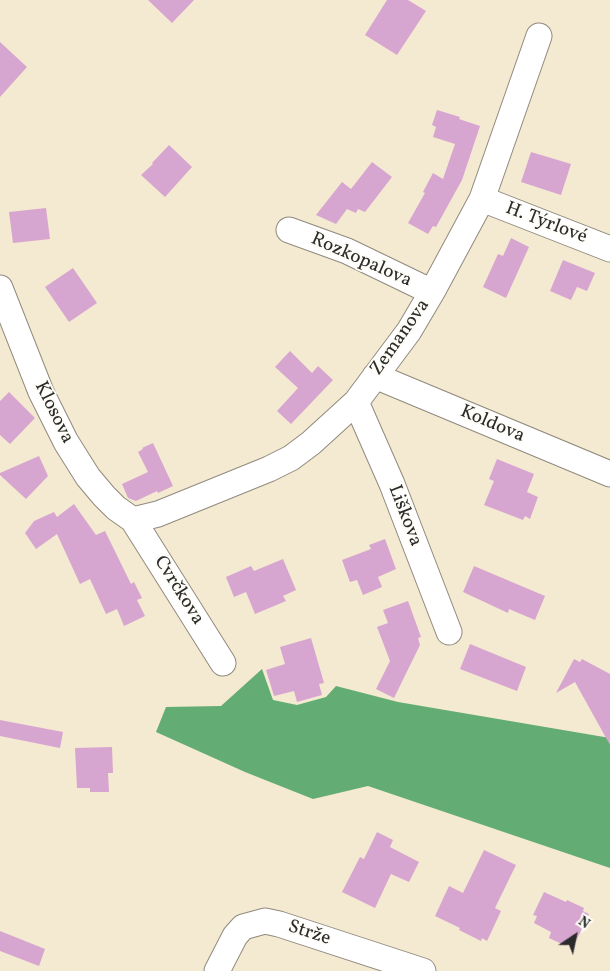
<!DOCTYPE html>
<meta charset="utf-8">
<style>
body{margin:0}
#map{position:relative;width:610px;height:971px;overflow:hidden;background:#f4e9d1;font-family:Vollkorn,serif}
canvas{display:block}
.north{position:absolute;left:550px;top:911px;width:50px;height:50px;-webkit-text-stroke:4px #fdfcf7;paint-order:stroke;rotate:34deg;font-size:14px;font-weight:700;line-height:20px;text-align:center;color:#2b2b2b}
.north::after{content:'';display:block;margin:auto;width:18px;height:22px;background:#2b2b2b;clip-path:polygon(50% 0,100% 100%,50% 72%,0 100%)}
</style>
<div id="map">
<canvas width="610" height="971"></canvas>
<div class="north">N</div>
</div>
<script>
const ctx = document.querySelector('canvas').getContext('2d');
ctx.lineJoin = 'round';
function fillPath(path, color) { ctx.fillStyle = color; ctx.fill(path, 'evenodd'); }
const shape = rows => new Path2D(rows.map(r => 'M' + r).join(''));
function strokePath(path, color, width, dash) { ctx.strokeStyle = color; ctx.lineWidth = width; ctx.lineCap = dash ? 'butt' : 'round'; ctx.setLineDash(dash || []); ctx.stroke(path); }
function label(font, color, halo, rows, align = 'center') {
  ctx.font = font + ' Vollkorn,serif'; ctx.lineWidth = 4; ctx.setLineDash([]); ctx.textBaseline = 'middle'; ctx.strokeStyle = halo; ctx.fillStyle = color; for (const [text, x, y, turn = 0] of rows) {
    ctx.save(); ctx.translate(x, y); ctx.rotate((+turn || 0) * Math.PI / 180); ctx.textAlign = isNaN(turn) ? turn : align; if (halo) ctx.strokeText(text, 0, 0); ctx.fillText(text, 0, 0); ctx.restore();
  }
}
const forest = shape([
 [262,669,273,700,297,705,326,697,336,686,398,702,610,738,610,868,368,786,313,799,245,772,156,732,166,707,221,706]
]);
const building = shape([
 [148,0,194,0,172,23],
 [387,0,408,0,426,11,397,55,365,35],
 [0,42,27,67,0,97],
 [437,110,460,117,459,119,480,126,462,180,436,227,433,226,428,234,408,223,425,193,423,192,433,173,443,179,455,144,433,137,436,127,432,125],
 [169,145,192,167,165,197,141,175,153,164,152,163],
 [531,152,571,164,561,195,521,182],
 [372,162,392,177,365,212,358,209,356,213,347,209,336,224,316,215,342,182,351,189],
 [46,208,50,239,13,243,9,212],
 [511,238,529,247,506,298,483,287,498,254,503,256],
 [563,260,595,273,587,291,577,287,571,300,550,291],
 [73,268,97,303,69,322,45,287],
 [290,351,312,373,318,366,333,380,291,424,277,411,298,388,275,367],
 [9,392,35,418,10,444,0,435,0,401],
 [153,443,173,486,158,493,157,491,136,501,128,498,122,484,148,472,138,452,143,449,142,448],
 [39,456,48,476,26,499,0,475,0,473],
 [497,459,534,474,527,492,538,497,530,519,525,516,523,520,484,505,494,481,489,479],
 [74,504,96,535,105,531,131,584,134,582,142,598,137,600,145,616,124,626,117,609,106,614,90,579,80,584,57,534,36,549,25,533,34,521,54,512,57,517],
 [385,539,396,569,378,577,382,587,363,595,357,580,350,582,342,560,371,549,369,545],
 [283,559,296,590,283,596,286,601,255,614,246,592,234,597,226,577,251,566,254,571],
 [474,566,545,596,535,620,509,609,508,613,463,592],
 [408,601,421,637,418,638,420,645,394,698,376,689,390,661,377,627,388,623,383,610],
 [311,638,324,683,319,684,322,695,297,702,294,691,274,696,266,670,285,664,280,647],
 [470,644,526,667,517,691,460,669],
 [574,659,580,662,582,659,610,674,610,745,575,682,556,693],
 [0,720,63,732,60,748,0,736],
 [112,747,113,773,108,773,109,792,90,792,90,788,77,788,75,748],
 [377,832,393,840,390,847,419,862,409,882,391,874,375,908,342,892,360,857,364,859],
 [484,850,516,865,495,908,501,911,487,941,482,938,481,941,459,930,460,928,435,916,449,886,463,893],
 [544,892,566,902,567,900,584,908,583,911,589,914,574,945,568,942,566,946,549,938,551,932,534,923,537,916,533,915],
 [0,931,45,949,39,966,0,951]
]);
const minor = shape([
 [482,199,610,249],
 [289,230,347,251,432,292],
 [0,288,41,392,66,442,88,477,104,496,116,508,133,520,223,663],
 [375,376,610,474],
 [356,402,392,484,449,632],
 [133,520,158,514,269,469,291,458,311,443,356,402,409,331,432,292,482,199,539,36],
 [217,971,235,936,243,927,265,921,279,924,423,971]
]);
const streetNames = [
 ["H. Týrlové",546,224,21],
 ["Rozkopalova",361,261,24],
 ["Zemanova",401,338,-55],
 ["Klosova",53,413,64],
 ["Koldova",492,425,23],
 ["Liškova",404,516,69],
 ["Cvrčkova",178,591,58],
 ["Strže",309,934,18]
];
fillPath(forest, '#63ac74');
fillPath(building, '#d7a6d0');
strokePath(minor, '#908a7e', 27);
strokePath(minor, '#fff', 25);
label('19px', '#2b2b2b', '#fdfcf7', streetNames);
</script>
